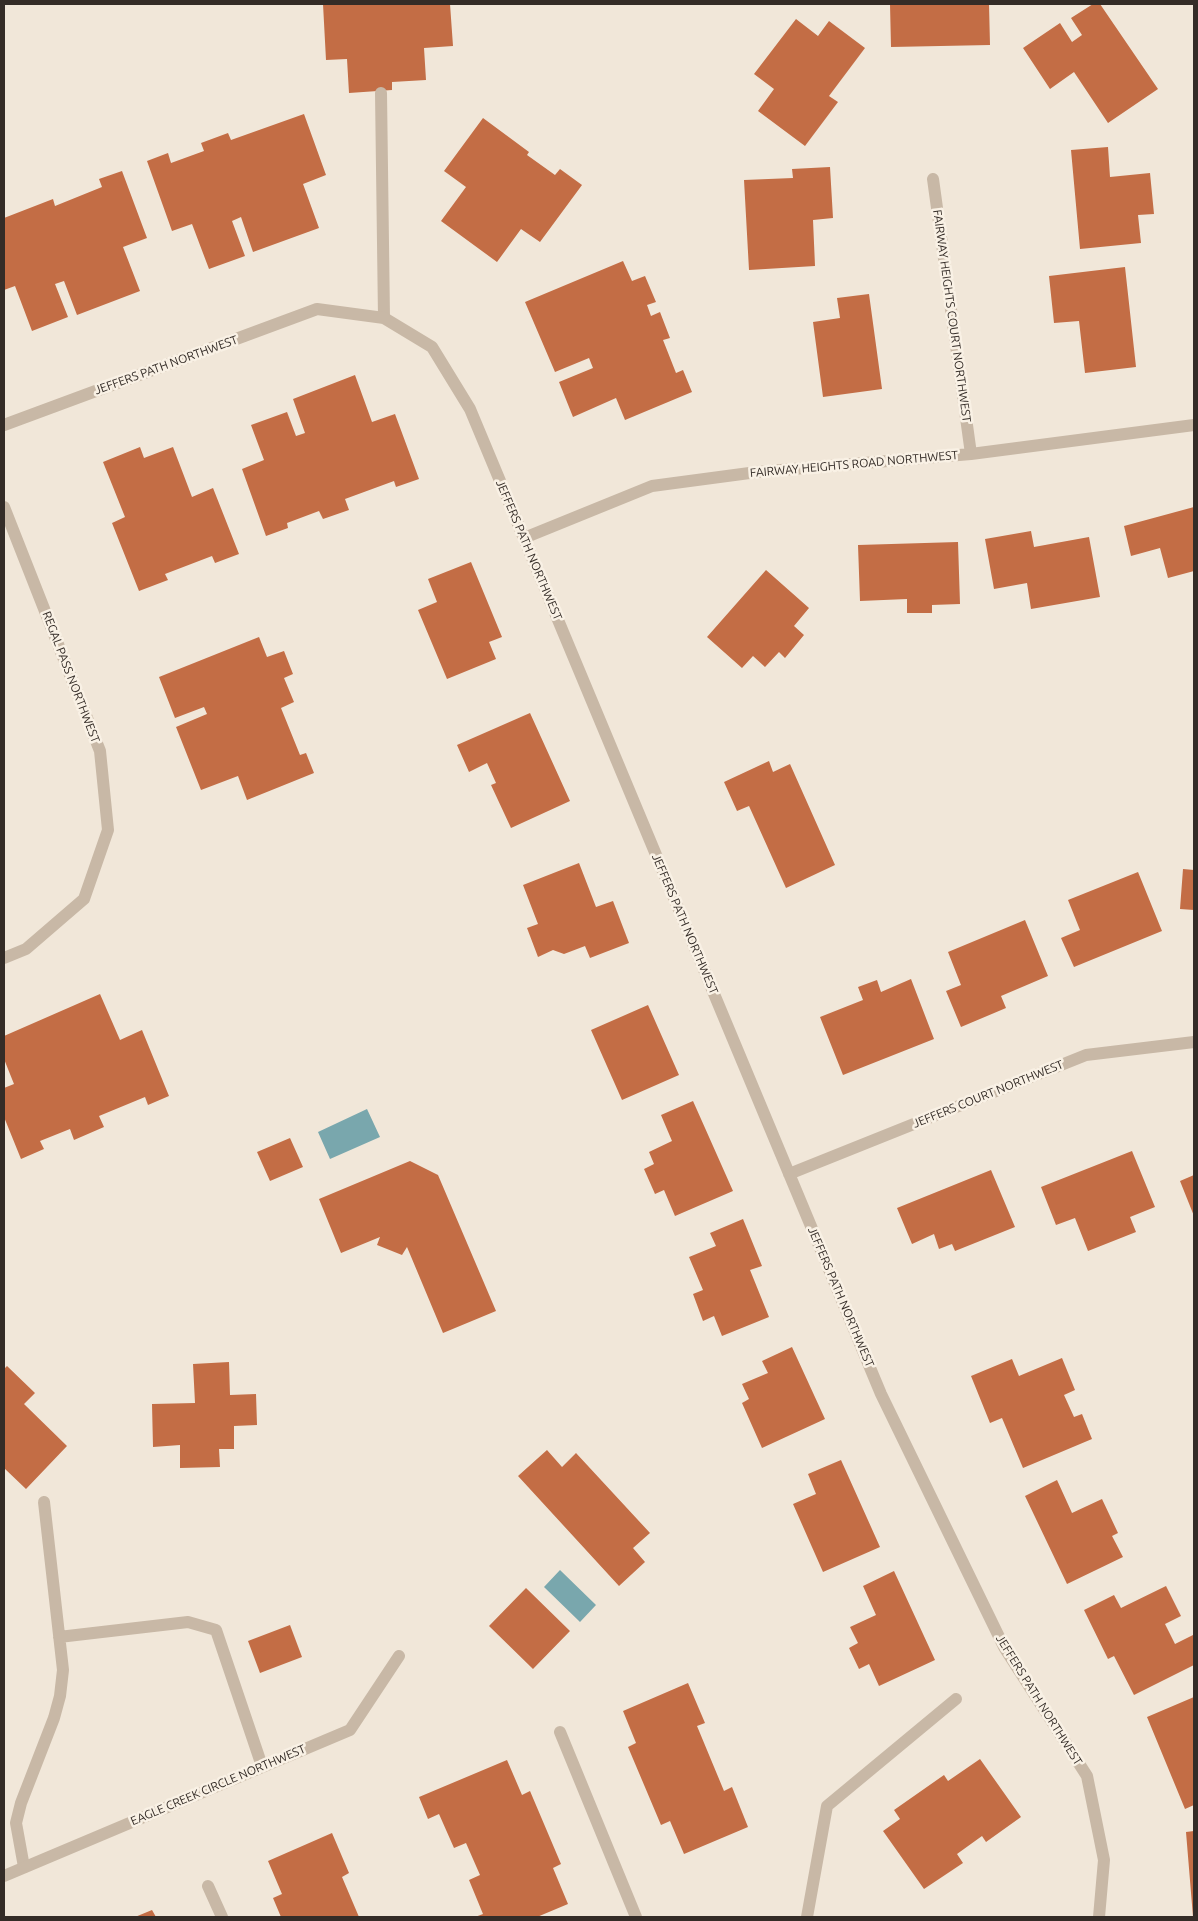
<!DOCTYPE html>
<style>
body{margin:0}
#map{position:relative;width:1198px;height:1921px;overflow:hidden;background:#f1e7d9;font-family:Ubuntu,sans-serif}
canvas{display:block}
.frame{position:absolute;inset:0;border:5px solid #342c27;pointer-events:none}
</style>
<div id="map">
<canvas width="1198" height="1921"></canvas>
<div class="frame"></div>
</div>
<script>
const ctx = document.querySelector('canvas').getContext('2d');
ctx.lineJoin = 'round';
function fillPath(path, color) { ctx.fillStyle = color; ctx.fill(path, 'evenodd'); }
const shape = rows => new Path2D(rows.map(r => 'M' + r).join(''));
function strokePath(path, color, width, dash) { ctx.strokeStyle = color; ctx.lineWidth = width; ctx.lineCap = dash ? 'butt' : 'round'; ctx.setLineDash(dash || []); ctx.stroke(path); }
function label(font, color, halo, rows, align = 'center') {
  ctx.font = font + ' Ubuntu,sans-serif'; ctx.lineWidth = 5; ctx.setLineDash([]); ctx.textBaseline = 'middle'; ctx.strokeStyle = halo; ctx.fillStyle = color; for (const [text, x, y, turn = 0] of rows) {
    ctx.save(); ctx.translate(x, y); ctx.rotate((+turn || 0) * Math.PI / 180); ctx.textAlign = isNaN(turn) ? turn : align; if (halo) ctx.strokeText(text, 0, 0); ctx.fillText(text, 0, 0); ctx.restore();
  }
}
const water = shape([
 [367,1109,380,1137,330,1159,318,1132],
 [560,1570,596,1605,580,1622,544,1587]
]);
const building = shape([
 [323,4,450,4,453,46,424,48,426,80,392,82,392,90,349,93,347,59,326,60],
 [890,4,989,4,990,45,891,47],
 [1093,4,1100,4,1158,89,1108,123,1074,72,1050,89,1023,48,1060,23,1072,42,1082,35,1071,18],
 [796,19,818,36,829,21,865,48,829,96,838,102,805,146,758,111,774,89,754,74],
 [304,114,326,175,303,184,319,228,253,252,241,217,232,221,245,256,209,269,192,224,172,231,147,161,168,153,171,163,204,151,201,143,228,133,231,140],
 [483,118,529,152,527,155,555,175,560,169,582,185,540,242,521,229,497,262,441,221,466,187,444,171],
 [1108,147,1110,177,1150,173,1154,214,1138,215,1141,243,1080,249,1071,150],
 [830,167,833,218,813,220,815,266,749,270,744,180,793,178,792,169],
 [122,171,147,238,123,247,140,291,77,315,64,281,55,284,68,317,32,331,15,286,4,290,4,218,53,199,55,206,102,187,99,179],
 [623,261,632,281,645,276,656,302,647,305,651,316,660,312,670,338,663,340,676,373,683,370,692,392,625,420,616,398,573,417,559,382,593,368,589,358,555,372,525,302],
 [1125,267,1136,367,1085,373,1079,321,1054,323,1049,276],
 [869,294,882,389,823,397,813,322,840,318,837,298],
 [355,375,372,422,395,414,419,479,396,487,394,481,345,499,349,510,323,519,319,511,287,523,288,528,266,536,242,469,264,460,251,425,287,412,296,436,305,433,293,399],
 [140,447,144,458,173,447,192,497,213,488,239,554,215,563,212,556,165,574,168,580,139,591,112,523,125,517,103,462],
 [1194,507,1194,571,1168,578,1160,548,1131,556,1124,526],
 [1031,531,1034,547,1089,537,1100,597,1031,609,1027,583,994,589,985,539],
 [958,542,960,604,932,605,932,613,907,613,907,599,860,601,858,545],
 [471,562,502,637,489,642,496,659,447,679,418,610,437,602,428,579],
 [766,570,809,608,794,626,804,635,785,658,779,652,765,667,753,656,742,668,707,637],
 [259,637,267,657,284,651,293,674,284,678,294,702,281,708,300,755,306,753,314,773,247,800,238,776,201,790,176,727,207,714,204,707,175,718,159,677],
 [530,713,570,801,511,828,491,785,496,783,487,763,469,772,457,745],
 [769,761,773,772,790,764,835,865,786,888,749,806,737,811,724,782],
 [579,863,596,907,613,901,629,943,590,958,585,946,564,954,553,950,538,957,527,928,538,924,523,885],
 [1183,869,1194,870,1194,910,1180,909],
 [1138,872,1162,931,1074,967,1061,938,1080,930,1068,900],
 [1025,920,1048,976,1001,996,1006,1008,961,1027,946,991,961,985,948,952],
 [911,979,934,1039,843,1075,820,1017,863,1000,858,987,877,980,881,992],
 [100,994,120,1040,142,1030,169,1096,148,1105,145,1097,99,1116,104,1127,74,1140,70,1129,40,1141,44,1149,21,1159,4,1117,4,1088,14,1084,4,1059,4,1036],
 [648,1005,679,1075,622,1100,591,1030],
 [693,1101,733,1191,675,1216,664,1190,655,1194,644,1169,654,1164,649,1152,672,1141,661,1115],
 [290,1138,303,1167,270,1181,257,1152],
 [1132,1151,1155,1207,1130,1217,1136,1232,1088,1251,1075,1218,1056,1225,1041,1187],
 [410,1161,438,1175,496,1311,443,1333,407,1247,402,1255,377,1245,380,1237,341,1253,319,1199],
 [991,1170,1015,1227,955,1251,952,1244,939,1249,934,1234,912,1244,897,1208],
 [1194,1175,1194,1216,1180,1181],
 [743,1219,762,1266,750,1270,769,1317,722,1336,714,1316,703,1321,693,1294,703,1290,689,1257,716,1246,710,1233],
 [792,1347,825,1419,762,1448,742,1403,749,1399,742,1384,768,1373,762,1361],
 [1062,1358,1075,1390,1064,1395,1074,1417,1082,1414,1092,1439,1023,1468,1002,1418,990,1423,971,1376,1012,1359,1019,1376],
 [229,1362,230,1395,256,1394,257,1425,234,1426,234,1449,219,1449,220,1467,180,1468,180,1445,153,1447,152,1404,195,1403,193,1364],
 [7,1366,35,1393,24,1404,67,1446,26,1489,4,1468,4,1369],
 [547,1450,562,1467,576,1453,650,1533,633,1548,645,1562,619,1586,518,1476],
 [841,1460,880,1547,823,1572,793,1504,816,1494,808,1474],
 [1057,1480,1072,1513,1102,1499,1118,1533,1112,1536,1123,1557,1067,1584,1025,1496],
 [894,1571,935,1660,879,1686,869,1664,859,1669,849,1648,858,1643,850,1627,876,1615,863,1586],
 [1166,1586,1181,1616,1165,1624,1175,1644,1193,1635,1194,1665,1134,1695,1114,1656,1108,1659,1084,1610,1114,1595,1121,1608],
 [526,1588,570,1631,533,1669,489,1626],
 [290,1625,302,1657,260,1673,248,1641],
 [688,1683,705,1723,697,1726,724,1791,732,1787,748,1827,684,1854,670,1821,661,1825,628,1747,636,1743,623,1711],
 [1194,1697,1194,1805,1185,1809,1147,1717],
 [980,1759,1021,1817,986,1842,982,1836,957,1854,963,1863,924,1889,883,1831,900,1819,894,1810,944,1775,948,1781],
 [507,1760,522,1795,530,1791,561,1864,553,1868,568,1904,537,1917,475,1917,483,1914,469,1880,480,1875,466,1843,454,1848,439,1814,428,1819,419,1797],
 [1194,1831,1194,1917,1193,1917,1186,1832],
 [332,1833,349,1873,342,1877,359,1917,281,1917,273,1898,282,1894,268,1861],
 [152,1910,156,1917,135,1917]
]);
const service = shape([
 [381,93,384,318],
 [59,1637,188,1622,216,1630,262,1766],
 [24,1867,16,1823,21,1803,54,1718,60,1696,63,1670,44,1502]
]);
const minor = shape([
 [933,179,971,454],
 [4,425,317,309,384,318,432,347,470,409,881,1394,1004,1647,1087,1776,1104,1860,1099,1917],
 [4,507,100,751,108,830,84,899,26,949,4,958],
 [524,538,652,486,757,472,971,454,1194,425],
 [789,1174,1086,1055,1194,1042],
 [560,1732,636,1917],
 [4,1876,350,1730,399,1656],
 [208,1886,222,1917],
 [807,1917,827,1806,956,1699]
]);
const streetNames = [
 ["FAIRWAY HEIGHTS COURT NORTHWEST",952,316,82],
 ["JEFFERS PATH NORTHWEST",166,365,-20],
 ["FAIRWAY HEIGHTS ROAD NORTHWEST",854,464,-5],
 ["JEFFERS PATH NORTHWEST",529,550,67],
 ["REGAL PASS NORTHWEST",71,677,69],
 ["JEFFERS PATH NORTHWEST",685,924,67],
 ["JEFFERS COURT NORTHWEST",988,1094,-22],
 ["JEFFERS PATH NORTHWEST",841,1297,67],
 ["JEFFERS PATH NORTHWEST",1039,1700,58],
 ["EAGLE CREEK CIRCLE NORTHWEST",218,1785,-23]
];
fillPath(water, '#79a7ad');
fillPath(building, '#c36d45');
strokePath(service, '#c8b8a6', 12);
strokePath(minor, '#c8b8a6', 12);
label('12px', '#342c27', '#f9f1e5', streetNames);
</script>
